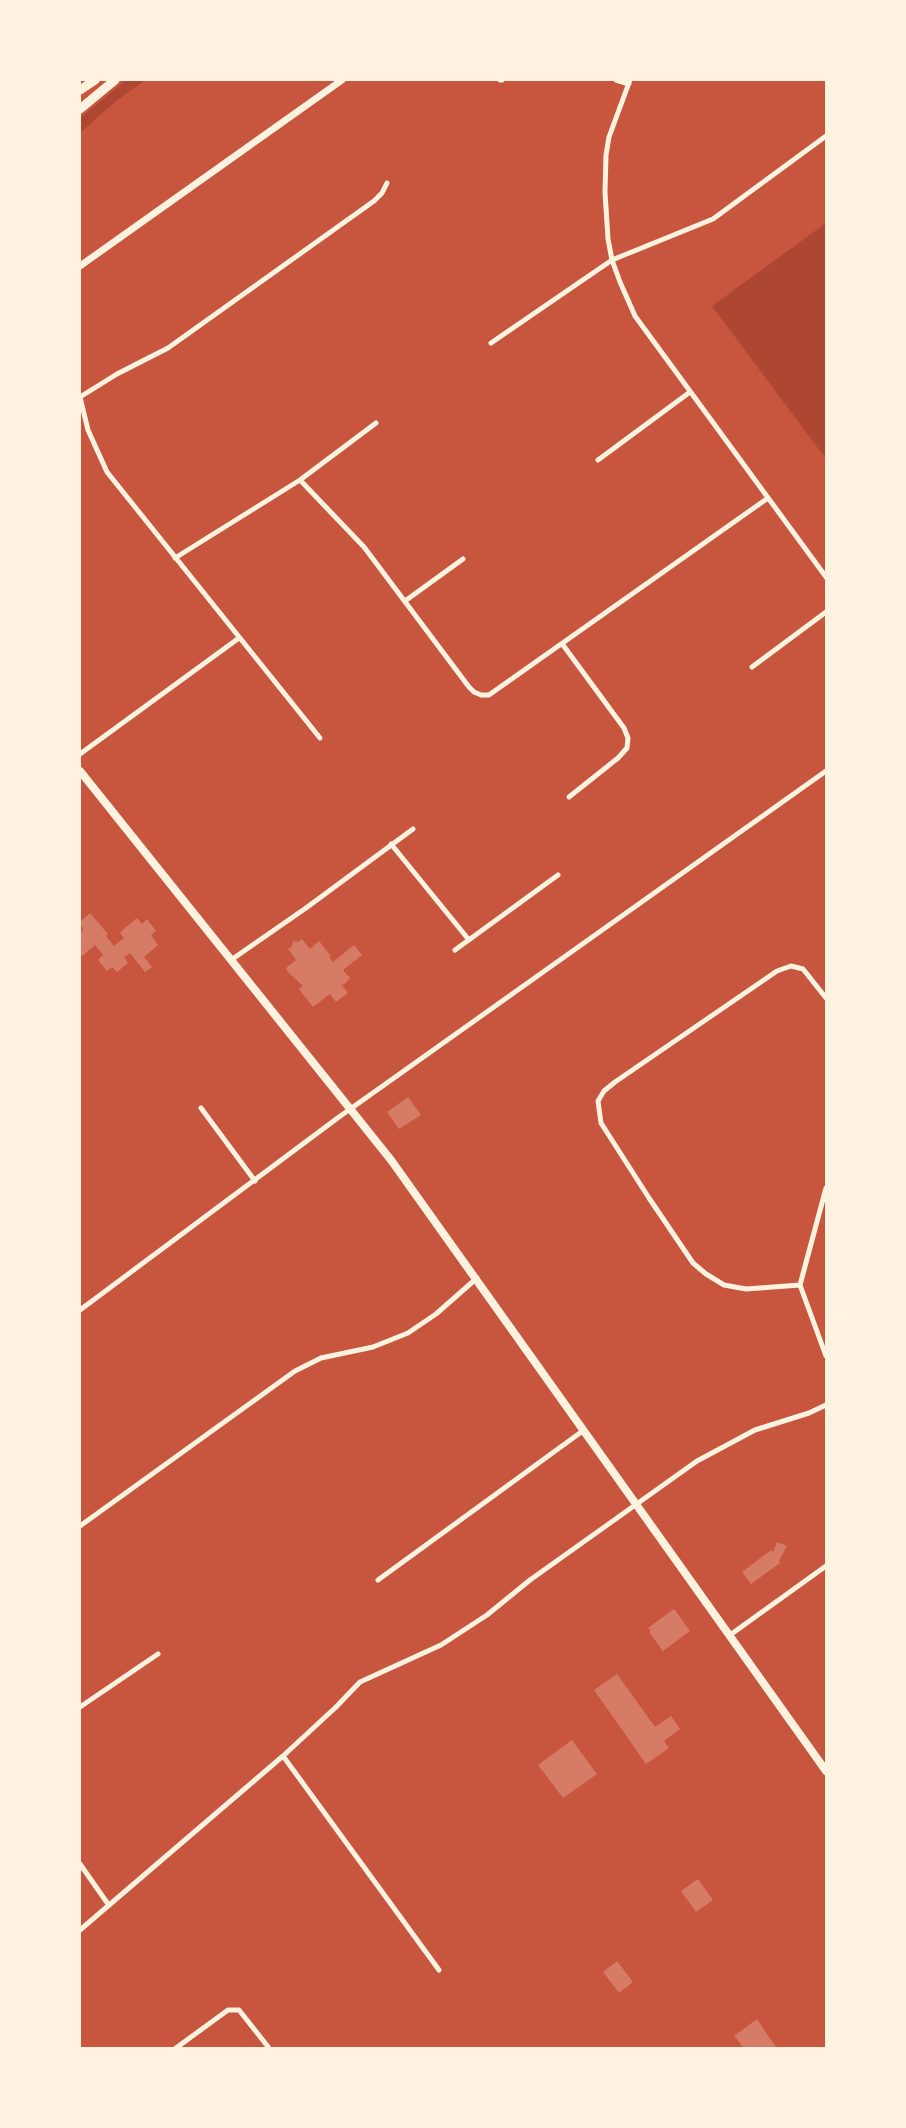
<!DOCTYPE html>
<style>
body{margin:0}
#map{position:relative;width:906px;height:2128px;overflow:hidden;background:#c8553d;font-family:"Asap Condensed",sans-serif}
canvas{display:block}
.frame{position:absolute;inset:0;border:81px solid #fff3e0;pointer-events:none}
</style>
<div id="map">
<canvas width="906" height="2128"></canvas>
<div class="frame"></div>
</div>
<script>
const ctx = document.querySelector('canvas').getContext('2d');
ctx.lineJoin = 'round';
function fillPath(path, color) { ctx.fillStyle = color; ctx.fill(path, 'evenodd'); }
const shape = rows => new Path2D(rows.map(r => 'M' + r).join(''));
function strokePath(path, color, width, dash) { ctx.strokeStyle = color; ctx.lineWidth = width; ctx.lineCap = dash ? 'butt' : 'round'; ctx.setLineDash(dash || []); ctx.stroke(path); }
const green = shape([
 [126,80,145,80,116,101,80,133,80,118],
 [826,223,826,459,712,306]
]);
const building = shape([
 [90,913,108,934,106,936,114,946,124,938,120,933,126,927,137,918,142,924,147,919,156,931,151,935,158,945,144,957,152,967,145,972,130,953,124,957,128,963,117,972,112,967,107,971,98,960,103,955,95,945,82,956,80,953,80,933,83,930,80,922],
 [302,939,310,949,319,941,331,956,329,957,333,962,354,945,362,955,343,970,350,978,344,985,341,984,348,993,336,1002,330,994,313,1007,299,989,303,986,288,972,286,968,296,960,288,949,292,946,293,941,298,942],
 [408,1097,421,1115,399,1129,387,1112],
 [777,1542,787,1546,779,1561,780,1563,751,1584,742,1572,771,1550,773,1552],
 [674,1609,690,1631,663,1651,649,1632,651,1631,648,1628],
 [617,1674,655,1727,671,1716,680,1729,664,1741,669,1748,646,1764,594,1690],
 [572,1740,597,1774,563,1798,538,1765],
 [698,1879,713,1900,696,1912,681,1891],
 [617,1961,633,1982,619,1993,603,1972],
 [757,2019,767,2034,777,2048,743,2048,740,2043,734,2036]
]);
const minor = shape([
 [500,80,502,80],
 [616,80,629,84],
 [630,80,609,137,606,155,605,192,608,239,612,260,620,282,635,316,826,577],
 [491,343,612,260,713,219,826,136],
 [80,397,88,430,107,472,320,738],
 [80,397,117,374,168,348,374,201,382,193,387,183],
 [598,460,690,392],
 [300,480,364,547,469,687,474,692,481,695,489,695,496,690,768,498],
 [175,558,300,480,376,423],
 [405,601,463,559],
 [563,645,624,728,628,738,627,748,618,758,569,797],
 [752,667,826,612],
 [80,754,239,638],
 [391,844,469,940],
 [455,950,558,875],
 [231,960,306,908,413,829],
 [201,1108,255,1181],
 [826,1188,800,1285,826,1356],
 [800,1285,746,1289,724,1285,706,1274,693,1263,649,1198,601,1123,598,1101,604,1091,615,1082,777,971,791,966,803,969,826,998],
 [80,1310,339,1117,826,771],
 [80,1526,295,1371,321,1358,373,1347,408,1333,436,1314,477,1278],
 [378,1580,584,1430],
 [730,1635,826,1566],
 [80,1707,158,1654],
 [283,1756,439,1970],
 [80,1864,108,1904],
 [80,1930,283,1756,336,1707,360,1682,441,1645,487,1615,530,1580,697,1461,755,1430,809,1413,826,1405],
 [176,2048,228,2010,239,2010,269,2048]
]);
const tertiary = shape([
 [80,266,342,80]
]);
const primary = shape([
 [80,771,391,1160,826,1771]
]);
const motorway = shape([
 [80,90,95,80],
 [80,109,115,80]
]);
fillPath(green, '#ae4732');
fillPath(building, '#d67c66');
strokePath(minor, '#fff3e0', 5);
strokePath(tertiary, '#fff3e0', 7);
strokePath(primary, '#fff3e0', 8);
strokePath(motorway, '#fff3e0', 9);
</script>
